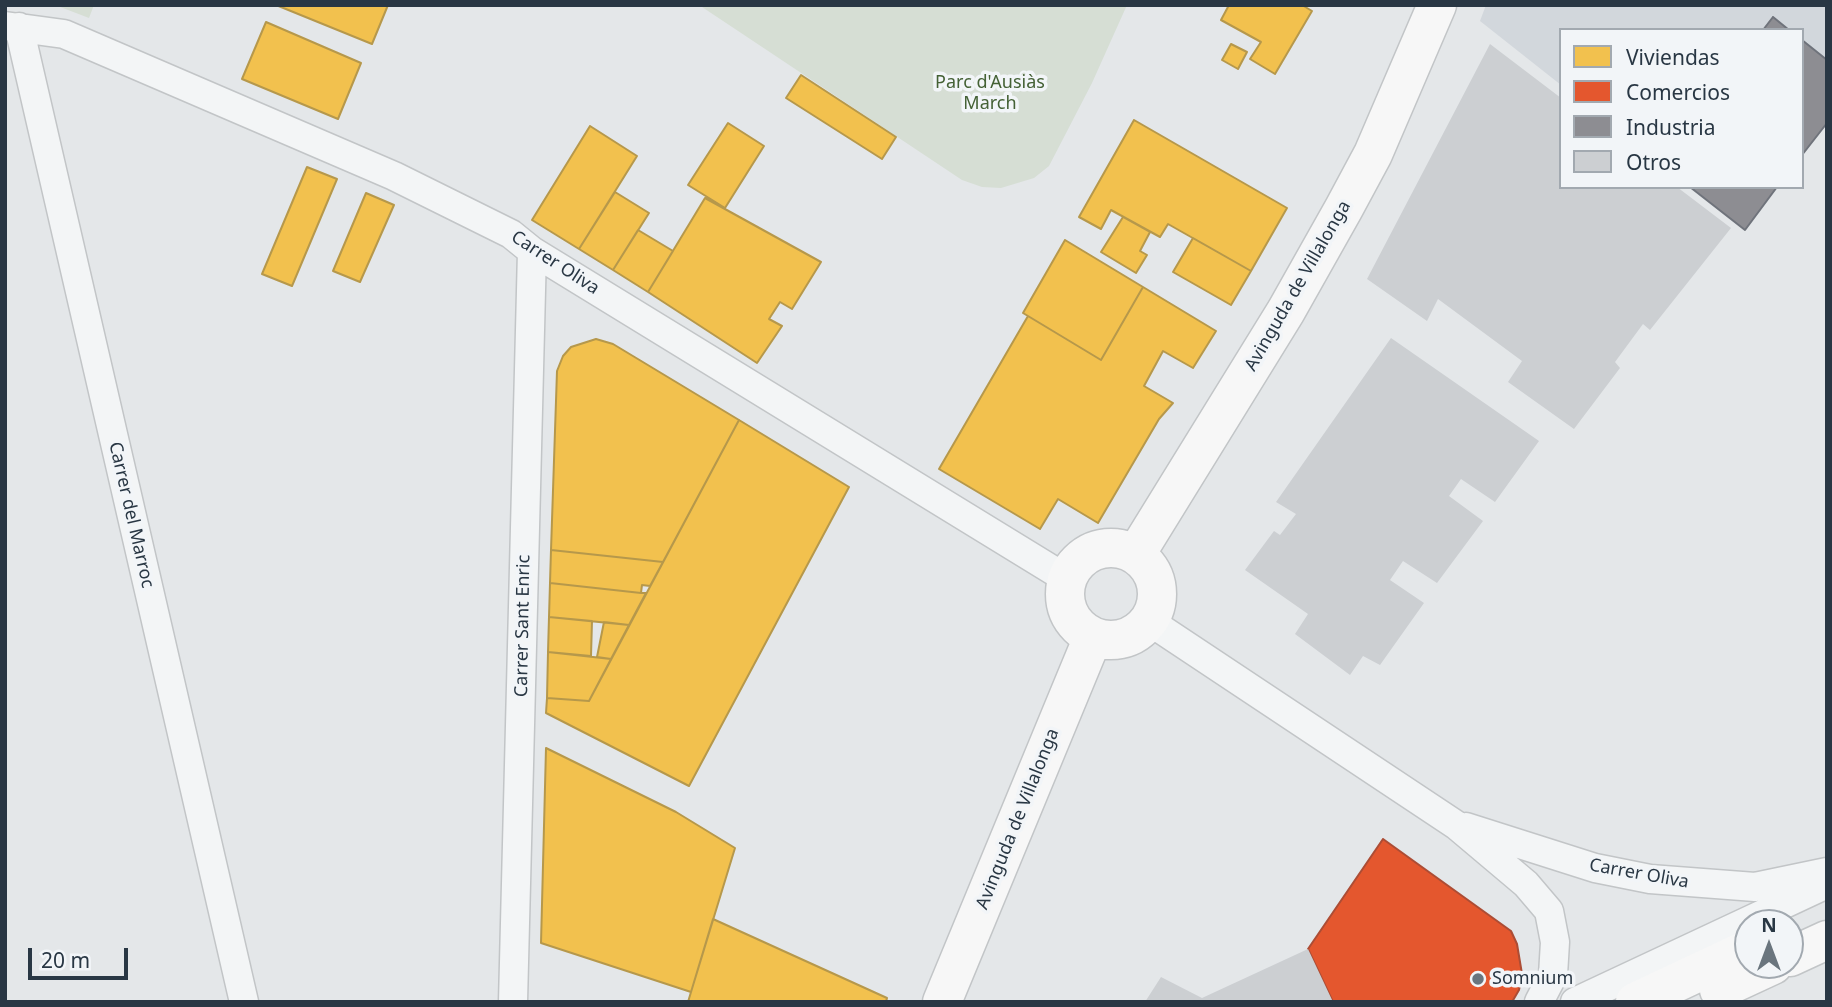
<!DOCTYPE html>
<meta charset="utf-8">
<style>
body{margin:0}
#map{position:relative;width:1832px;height:1007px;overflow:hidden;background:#e4e7e9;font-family:"Noto Sans",sans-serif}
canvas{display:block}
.frame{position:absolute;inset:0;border:7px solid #293744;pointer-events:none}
.legend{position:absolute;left:1559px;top:28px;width:245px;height:161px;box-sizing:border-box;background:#f2f5f8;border:2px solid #a2a9b0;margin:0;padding:9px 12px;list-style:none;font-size:21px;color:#293744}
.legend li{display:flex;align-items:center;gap:14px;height:35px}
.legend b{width:35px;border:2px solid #a2a9b0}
.north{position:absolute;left:1734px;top:909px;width:70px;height:70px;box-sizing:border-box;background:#f2f5f8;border:2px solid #a2a9b0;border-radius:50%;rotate:0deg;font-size:19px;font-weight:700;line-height:28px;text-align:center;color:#293744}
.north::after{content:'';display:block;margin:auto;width:24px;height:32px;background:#6a757e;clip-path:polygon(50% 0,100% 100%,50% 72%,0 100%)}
.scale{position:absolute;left:28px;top:948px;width:100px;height:32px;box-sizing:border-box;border:4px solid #293744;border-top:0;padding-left:9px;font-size:21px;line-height:24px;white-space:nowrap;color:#293744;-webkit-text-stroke:5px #f2f5f8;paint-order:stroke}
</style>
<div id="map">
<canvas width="1832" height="1007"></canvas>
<div class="frame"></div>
<ul class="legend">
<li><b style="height:19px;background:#f2c14e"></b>Viviendas</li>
<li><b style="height:19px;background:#e4572e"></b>Comercios</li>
<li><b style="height:19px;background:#8d8d92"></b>Industria</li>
<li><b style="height:19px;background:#cccfd2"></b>Otros</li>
</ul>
<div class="north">N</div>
<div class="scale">20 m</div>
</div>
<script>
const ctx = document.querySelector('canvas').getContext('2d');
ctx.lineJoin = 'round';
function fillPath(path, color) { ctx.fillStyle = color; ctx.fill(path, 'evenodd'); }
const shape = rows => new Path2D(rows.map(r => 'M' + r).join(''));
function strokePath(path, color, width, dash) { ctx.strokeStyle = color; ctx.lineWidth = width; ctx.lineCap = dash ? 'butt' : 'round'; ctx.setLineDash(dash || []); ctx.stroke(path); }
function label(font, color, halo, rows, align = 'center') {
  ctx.font = font + ' "Noto Sans",sans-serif'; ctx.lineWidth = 7; ctx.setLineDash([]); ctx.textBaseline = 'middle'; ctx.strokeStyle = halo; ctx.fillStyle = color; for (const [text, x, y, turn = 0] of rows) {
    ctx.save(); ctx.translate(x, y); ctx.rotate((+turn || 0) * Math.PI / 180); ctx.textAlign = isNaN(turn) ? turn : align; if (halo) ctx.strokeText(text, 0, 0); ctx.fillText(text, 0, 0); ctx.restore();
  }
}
const built = shape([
 [1486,5,1827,5,1827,60,1802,40,1802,30,1789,30,1773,17,1763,30,1561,30,1561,85,1480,21]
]);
const green = shape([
 [55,5,94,5,89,18],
 [699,5,1127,5,1092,83,1049,166,1034,178,1001,188,982,187,962,180]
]);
const homes = shape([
 [276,5,388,5,372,44,276,5],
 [1229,5,1302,5,1312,11,1275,74,1250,59,1261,42,1221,20,1229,5],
 [266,22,361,63,338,119,242,79,266,22],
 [1231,44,1247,52,1238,69,1222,60,1231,44],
 [801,75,896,137,882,159,786,98,801,75],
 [1134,120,1287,208,1251,271,1168,224,1160,237,1111,210,1101,229,1079,217,1134,120],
 [728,123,764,146,725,208,688,185,728,123],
 [590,126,637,156,579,249,532,220,590,126],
 [307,167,337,179,292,286,262,274,307,167],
 [615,192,649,213,613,270,579,249,615,192],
 [366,193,394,205,360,282,333,271,366,193],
 [705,198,821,262,792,309,780,302,769,319,782,326,757,363,648,292,705,198],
 [1123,217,1150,232,1140,251,1147,255,1136,273,1101,252,1123,217],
 [638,230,673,251,648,292,613,270,638,230],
 [1193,238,1251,271,1231,305,1173,272,1193,238],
 [1065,240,1143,287,1101,360,1023,313,1065,240],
 [1143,287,1216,331,1193,368,1163,351,1144,386,1173,403,1159,419,1098,523,1058,499,1040,529,939,469,1028,316,1101,360,1143,287],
 [596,339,613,344,739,420,663,562,551,550,557,371,563,356,571,347,596,339],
 [739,420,849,487,689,786,546,713,547,698,589,701,739,420],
 [551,550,663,562,650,586,642,585,641,593,550,583,551,550],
 [550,583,641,593,646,593,629,625,549,617,550,583],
 [549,617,592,621,591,656,548,652,549,617],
 [604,622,629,625,611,659,597,657,604,622],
 [548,652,611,659,589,701,547,698,548,652],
 [546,748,676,812,735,848,691,992,541,943,546,748],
 [713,919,887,998,886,1002,688,1002,713,919]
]);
const shops = shape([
 [1383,839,1511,931,1517,944,1522,974,1519,990,1512,1002,1333,1002,1308,949,1383,839]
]);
const industry = shape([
 [1773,17,1789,30,1763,30,1773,17],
 [1802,40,1827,60,1827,123,1802,155,1802,40],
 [1690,187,1777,187,1745,230,1690,187]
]);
const building = shape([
 [1490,44,1561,98,1561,187,1677,187,1731,228,1650,330,1643,324,1615,362,1620,368,1574,429,1508,382,1522,361,1438,299,1427,321,1367,279],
 [1391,338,1539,441,1495,502,1461,479,1449,496,1483,521,1437,583,1403,561,1390,580,1424,603,1380,665,1363,656,1350,675,1295,634,1308,614,1245,570,1274,531,1280,535,1296,514,1276,502],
 [1308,949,1333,1002,1145,1002,1161,977,1202,998]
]);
const street = shape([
 [5,26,64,34,394,176,511,234,532,251,1067,579],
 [19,27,244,1002],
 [1149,621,1456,825,1526,884,1549,911,1555,942,1553,975,1539,1002],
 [1466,827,1595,868,1650,879,1755,887,1827,872],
 [513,1002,532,251],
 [1575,1002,1827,884]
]);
const secondary = shape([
 '1065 594a46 46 0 1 1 92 0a46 46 0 1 1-92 0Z',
 [1136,554,1286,311,1344,208,1373,154,1437,5],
 [1790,957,1827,940],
 [1719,990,1773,965],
 [942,1002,1093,637],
 [1635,1002,1748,949]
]);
const markers = [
 [1478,979,7,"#6a757e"]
];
const parkNames = [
 ["Parc d'Ausiàs",990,83],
 ["March",990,104]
];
const streetNames = [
 ["Carrer Oliva",555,263,33],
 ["Avinguda de Villalonga",1298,286,-60],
 ["Carrer del Marroc",131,515,77],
 ["Carrer Sant Enric",523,626,-89],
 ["Avinguda de Villalonga",1018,819,-68],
 ["Carrer Oliva",1639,874,10]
];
const poiNames = [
 ["Somnium",1492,979]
];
fillPath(built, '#d2d7dc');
fillPath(green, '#d6ded4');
fillPath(homes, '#f2c14e');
strokePath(homes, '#b6984b', 2);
fillPath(shops, '#e4572e');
strokePath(shops, '#ac4d35', 2);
fillPath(industry, '#8d8d92');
strokePath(industry, '#6f737b', 2);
fillPath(building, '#cccfd2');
strokePath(street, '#c2c5c7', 31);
strokePath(secondary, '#c2c5c7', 41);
strokePath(street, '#f3f5f6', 28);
strokePath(secondary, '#f7f7f7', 38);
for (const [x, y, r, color] of markers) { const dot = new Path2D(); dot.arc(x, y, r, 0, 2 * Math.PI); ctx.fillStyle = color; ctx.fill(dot); strokePath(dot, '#f2f5f8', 2.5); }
label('18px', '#446135', '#f2f5f8', parkNames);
label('18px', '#293744', '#f2f5f8', streetNames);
label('18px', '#293744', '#f2f5f8', poiNames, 'left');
</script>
